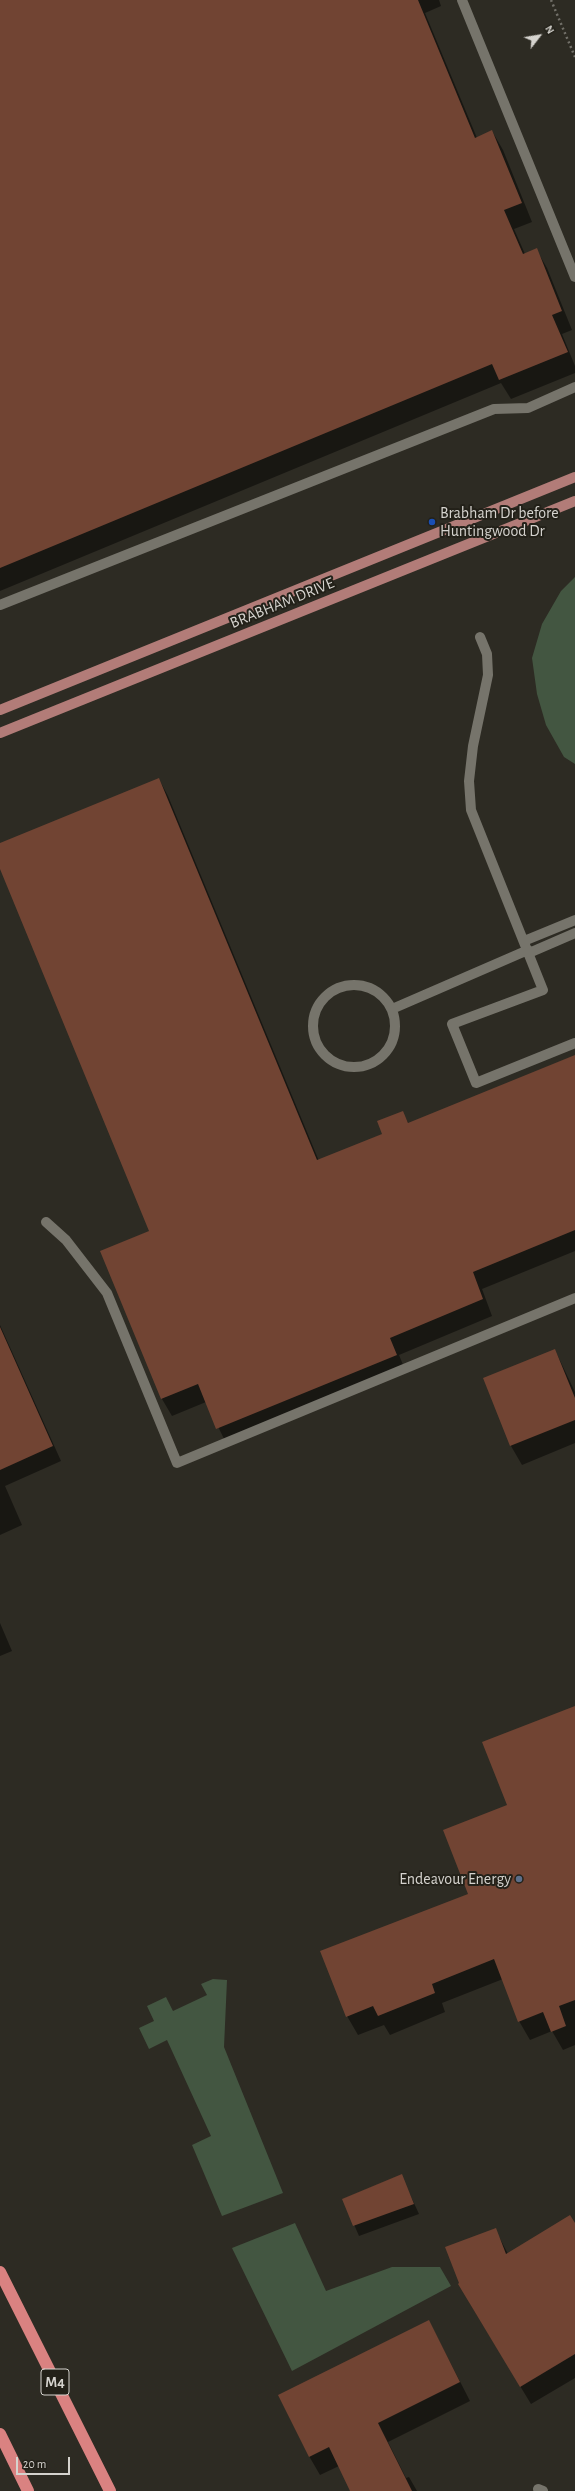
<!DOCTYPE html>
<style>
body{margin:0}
#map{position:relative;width:575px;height:2491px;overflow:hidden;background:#2d2b23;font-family:"Alegreya Sans",sans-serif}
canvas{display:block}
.north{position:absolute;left:519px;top:16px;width:40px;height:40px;-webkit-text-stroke:3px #232119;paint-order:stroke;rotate:59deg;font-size:11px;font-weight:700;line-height:16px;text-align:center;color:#d5d3ce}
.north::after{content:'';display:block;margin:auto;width:14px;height:18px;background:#d5d3ce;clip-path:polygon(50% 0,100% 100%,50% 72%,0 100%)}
.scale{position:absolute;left:16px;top:2457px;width:54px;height:18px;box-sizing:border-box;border:2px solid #d5d3ce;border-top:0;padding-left:5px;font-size:12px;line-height:14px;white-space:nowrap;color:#d5d3ce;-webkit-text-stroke:3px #232119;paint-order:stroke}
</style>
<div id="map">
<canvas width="575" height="2491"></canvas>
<div class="north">N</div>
<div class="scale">20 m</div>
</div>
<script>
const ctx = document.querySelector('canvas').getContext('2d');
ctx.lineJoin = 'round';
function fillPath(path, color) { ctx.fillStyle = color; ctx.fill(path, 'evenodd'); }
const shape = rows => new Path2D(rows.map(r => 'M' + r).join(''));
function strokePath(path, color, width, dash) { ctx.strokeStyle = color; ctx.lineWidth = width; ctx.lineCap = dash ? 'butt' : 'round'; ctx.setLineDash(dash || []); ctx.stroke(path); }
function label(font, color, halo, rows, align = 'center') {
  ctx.font = font + ' "Alegreya Sans",sans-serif'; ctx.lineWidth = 4; ctx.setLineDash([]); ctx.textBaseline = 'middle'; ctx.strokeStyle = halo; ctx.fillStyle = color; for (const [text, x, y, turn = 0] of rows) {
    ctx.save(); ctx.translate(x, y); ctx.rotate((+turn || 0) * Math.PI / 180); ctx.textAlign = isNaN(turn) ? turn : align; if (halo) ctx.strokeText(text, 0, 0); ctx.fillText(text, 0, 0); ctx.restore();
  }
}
const green = shape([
 [575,577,575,764,564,757,546,725,537,694,532,658,542,624,561,591],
 [213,1979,227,1980,224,2047,283,2193,222,2216,192,2145,211,2136,167,2040,149,2049,139,2028,154,2021,147,2006,166,1997,173,2011,207,1995,201,1984],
 [295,2223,326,2291,392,2267,440,2267,451,2286,292,2371,232,2248]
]);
const shadow = shape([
 [0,0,439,0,441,6,425,13,477,138,492,131,503,150,532,222,514,229,525,254,536,249,547,268,572,330,562,334,575,366,575,373,511,399,501,383,0,591],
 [159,779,168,796,319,1161,383,1134,402,1112,409,1124,575,1056,575,1251,482,1289,492,1316,399,1355,406,1372,227,1445,206,1402,172,1416,162,1399,102,1251,150,1231,0,866,0,844],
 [0,1325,61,1461,5,1486,22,1525,0,1535],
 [555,1350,575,1392,575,1443,522,1465,511,1446,484,1379],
 [0,1623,12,1651,0,1656],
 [575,1707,575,2045,563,2050,552,2031,530,2040,519,2021,503,1979,442,2003,445,2012,390,2035,384,2025,358,2035,347,2016,470,1894,508,1806],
 [401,2175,419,2214,359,2236,343,2199],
 [575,2225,575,2378,531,2404,469,2302,495,2229,508,2254],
 [429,2321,470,2401,388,2442,406,2478,409,2477,417,2491,351,2491,339,2466,320,2475,309,2456]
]);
const building = shape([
 [0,0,418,0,475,138,492,130,522,203,504,210,523,254,537,248,562,311,552,315,568,352,499,380,492,364,0,568],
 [159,778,317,1160,382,1134,377,1121,403,1111,408,1123,575,1055,575,1230,473,1272,483,1299,390,1338,397,1355,216,1429,198,1384,161,1399,100,1251,149,1231,0,869,0,843],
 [0,1327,53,1446,0,1470],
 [555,1349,575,1398,575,1420,510,1446,483,1378],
 [575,1706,575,2000,559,2006,566,2026,551,2032,543,2012,518,2022,494,1959,432,1984,435,1993,378,2016,373,2006,346,2017,320,1951,468,1894,443,1830,507,1805,482,1742],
 [402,2174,414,2204,353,2226,342,2199],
 [570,2215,575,2223,575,2354,520,2387,458,2284,459,2283,445,2247,496,2228,506,2254],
 [429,2320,460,2382,378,2423,412,2491,350,2491,329,2447,309,2457,278,2395]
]);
const path = shape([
 [551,0,575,57]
]);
const minor = shape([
 [462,0,575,277],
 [0,605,494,409,528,408,575,387],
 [480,637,487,654,488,675,473,746,469,781,471,810,543,990,452,1024,476,1083,575,1043],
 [524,941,575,920],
 [529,953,575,933],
 '313 1026a41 41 0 1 1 82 0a41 41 0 1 1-82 0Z',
 [392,1009,528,950],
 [46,1222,66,1240,107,1293,177,1463,575,1298],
 [538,2489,543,2491]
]);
const major = shape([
 [0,710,575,477],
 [0,733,575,501]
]);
const highway = shape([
 [0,2272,110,2491],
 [0,2434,28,2491]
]);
const markers = [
 [432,522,4,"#1a4fb4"],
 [519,1879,4,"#5c6f8a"]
];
const shields = [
 [55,2382,28]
];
const shieldNames = [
 ["M4",55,2382]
];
const poiNames = [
 ["Brabham Dr before",440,513],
 ["Huntingwood Dr",440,531],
 ["Endeavour Energy",511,1879,"right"]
];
const streetNames = [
 ["BRABHAM DRIVE",282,603,-22]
];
fillPath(green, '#435641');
fillPath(shadow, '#0007');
fillPath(building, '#714433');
strokePath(path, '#727069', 2.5, [2, 3]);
strokePath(minor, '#76746b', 10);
strokePath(major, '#b27c78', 10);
strokePath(highway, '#da8281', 12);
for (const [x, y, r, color] of markers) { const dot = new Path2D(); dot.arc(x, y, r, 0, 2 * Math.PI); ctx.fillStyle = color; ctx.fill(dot); strokePath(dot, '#232119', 1.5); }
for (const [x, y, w] of shields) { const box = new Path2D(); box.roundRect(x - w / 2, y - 13, w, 26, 3); ctx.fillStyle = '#232119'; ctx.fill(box); strokePath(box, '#d5d3ce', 1); }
label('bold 15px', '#d5d3ce', null, shieldNames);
label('16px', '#d5d3ce', '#232119', poiNames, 'left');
label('16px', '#d5d3ce', '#232119', streetNames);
</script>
